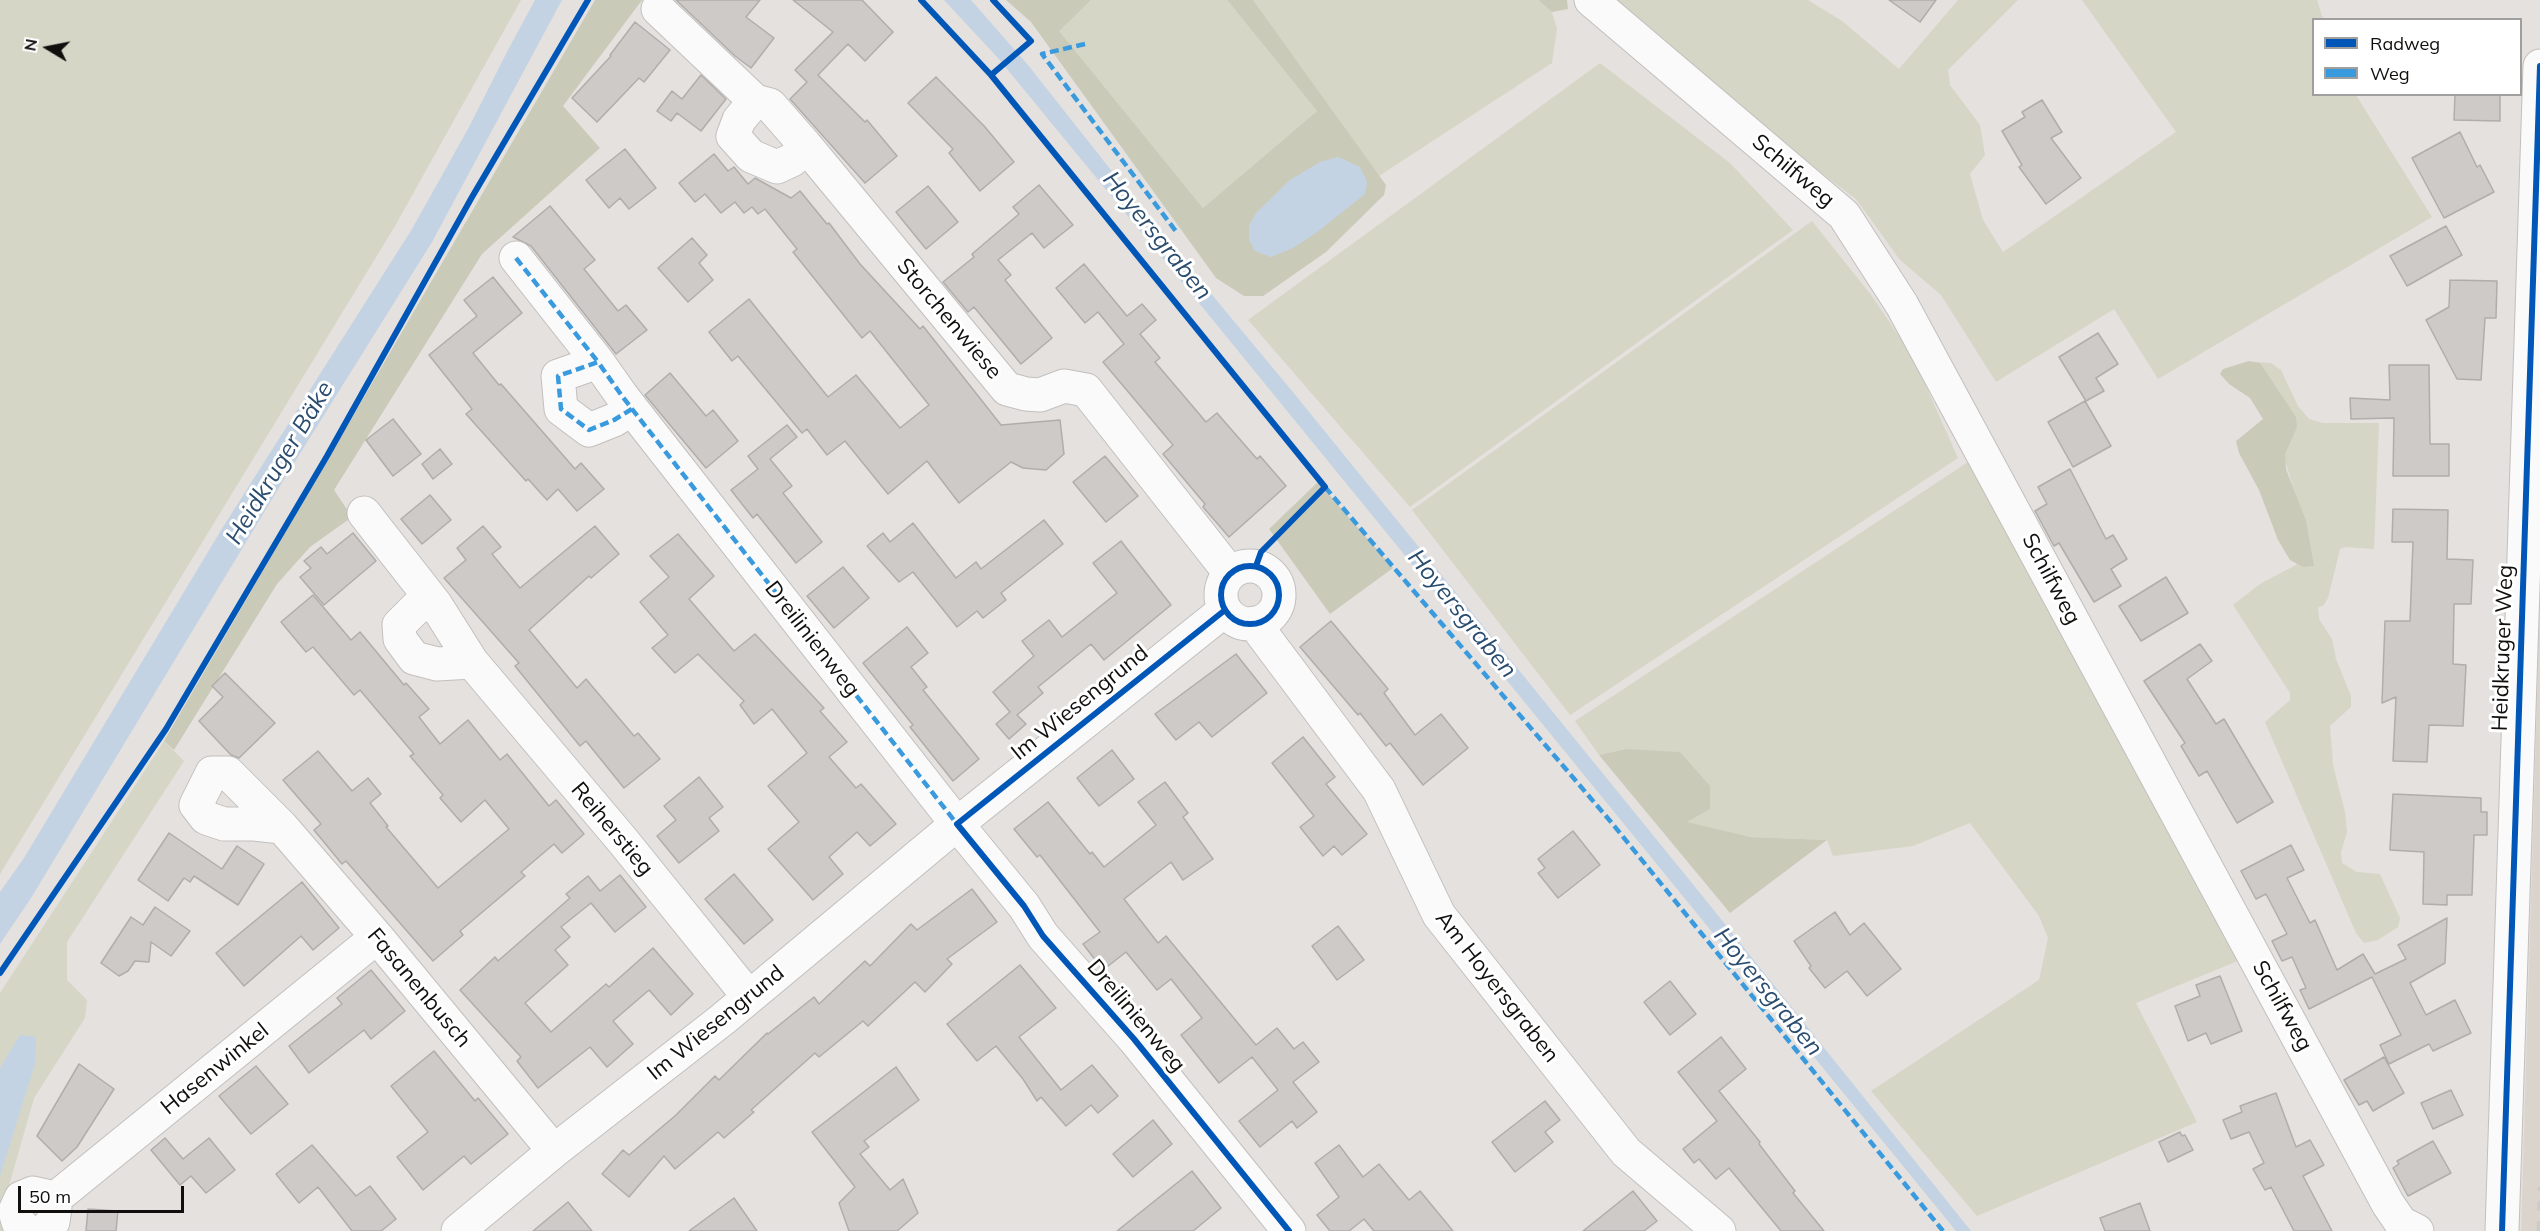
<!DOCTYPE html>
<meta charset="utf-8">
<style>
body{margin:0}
#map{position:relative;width:2540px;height:1231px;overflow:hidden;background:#e4e1de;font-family:Mulish,sans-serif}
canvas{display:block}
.legend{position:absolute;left:2312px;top:18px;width:210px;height:78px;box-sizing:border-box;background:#fff;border:2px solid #a09f9e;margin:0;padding:8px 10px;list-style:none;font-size:18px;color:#110f0d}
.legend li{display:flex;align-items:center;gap:12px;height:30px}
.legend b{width:30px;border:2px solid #a09f9e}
.north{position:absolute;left:18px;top:18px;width:60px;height:60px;-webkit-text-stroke:4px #fff;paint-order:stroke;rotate:280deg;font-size:16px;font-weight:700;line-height:24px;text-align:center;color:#110f0d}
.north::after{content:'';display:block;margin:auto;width:21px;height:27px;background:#110f0d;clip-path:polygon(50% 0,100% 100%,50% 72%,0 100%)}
.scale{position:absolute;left:18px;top:1186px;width:166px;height:27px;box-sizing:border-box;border:3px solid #110f0d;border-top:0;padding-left:8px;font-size:18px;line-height:21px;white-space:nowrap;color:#110f0d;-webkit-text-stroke:4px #fff;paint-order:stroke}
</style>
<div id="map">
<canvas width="2540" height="1231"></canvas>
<ul class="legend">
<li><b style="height:8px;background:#0057b8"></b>Radweg</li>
<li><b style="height:8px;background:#3a9ade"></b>Weg</li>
</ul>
<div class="north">N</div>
<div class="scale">50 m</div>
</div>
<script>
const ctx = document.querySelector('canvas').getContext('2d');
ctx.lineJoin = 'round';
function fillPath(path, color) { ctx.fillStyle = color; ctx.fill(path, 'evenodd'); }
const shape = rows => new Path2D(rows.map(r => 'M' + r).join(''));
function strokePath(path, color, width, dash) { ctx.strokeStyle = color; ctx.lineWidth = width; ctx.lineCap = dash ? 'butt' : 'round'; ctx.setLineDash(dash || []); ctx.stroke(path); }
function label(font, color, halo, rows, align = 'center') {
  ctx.font = font + ' Mulish,sans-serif'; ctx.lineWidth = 6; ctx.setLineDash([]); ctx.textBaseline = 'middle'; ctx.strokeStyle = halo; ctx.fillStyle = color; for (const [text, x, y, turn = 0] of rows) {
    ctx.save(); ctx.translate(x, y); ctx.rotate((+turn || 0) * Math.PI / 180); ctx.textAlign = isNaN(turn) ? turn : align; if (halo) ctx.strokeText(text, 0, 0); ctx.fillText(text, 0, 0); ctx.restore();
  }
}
const built = shape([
 [2540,602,2540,1231,2521,1231]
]);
const green = shape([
 [0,0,521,0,395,226,0,874],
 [1091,0,1227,0,1317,111,1203,208,1058,30],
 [1253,0,1538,0,1552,12,1557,29,1552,63,1379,176],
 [1601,0,1808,0,1842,21,1899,69,1958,0,2018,0,1948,70,1950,85,1980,125,1985,155,1970,174,1983,220,2003,252,2176,132,2082,0,2317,0,2323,19,2314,20,2314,94,2356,95,2432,217,2158,379,2114,309,1996,382,1941,295,1900,260,1856,199,1706,87],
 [1600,63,1730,163,1793,230,1410,507,1248,320],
 [1812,221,1871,295,1912,355,1958,458,1570,715,1412,510],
 [2255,362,2271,363,2281,370,2298,406,2309,419,2323,423,2379,423,2374,549,2345,547,2340,549,2328,598,2323,606,2318,607,2319,619,2332,639,2336,659,2351,696,2351,707,2330,726,2333,765,2345,812,2347,832,2341,852,2342,863,2357,872,2380,874,2400,918,2398,927,2378,940,2364,943,2356,933,2265,722,2290,700,2290,693,2233,605,2260,584,2309,558,2302,515,2283,454,2296,420],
 [1968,462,2240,960,2136,1003,2197,1122,1977,1216,1871,1091,2039,980,2048,938,2039,916,1970,823,1913,846,1833,856,1827,840,1751,837,1686,822,1710,809,1626,749,1599,755,1575,721],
 [164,741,184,761,67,942,67,980,87,1000,85,1018,34,1098,2,1210,6,1231,0,1231,0,993]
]);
const forest = shape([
 [595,0,642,0,563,106,600,148,482,254,334,490,352,517,310,547,277,584,174,750,164,741],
 [1006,0,1091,0,1059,31,1203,208,1317,111,1227,0,1253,0,1386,185,1384,195,1326,252,1263,296,1244,296,1216,278,1031,22],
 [1538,0,1567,0,1568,9,1552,12],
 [2249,361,2260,363,2296,417,2297,427,2285,454,2286,469,2306,521,2314,566,2303,567,2290,560,2278,540,2259,490,2239,453,2236,441,2263,419,2250,398,2229,384,2220,374,2223,369],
 [1318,482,1393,568,1330,614,1269,529],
 [1626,749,1680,752,1710,786,1710,809,1687,822,1751,837,1827,840,1730,913,1599,755]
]);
const water = shape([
 [535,0,562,0,432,242,286,476,31,898,0,944,0,892,24,858,223,527,412,229,469,127,508,50],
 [944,0,971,0,1028,65,1159,231,1292,391,1700,893,1971,1231,1956,1231,1177,276,998,58],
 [1338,157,1360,167,1367,182,1365,194,1316,233,1293,248,1271,257,1255,251,1249,240,1249,226,1256,213,1290,180,1320,162],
 [20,1035,36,1037,35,1064,0,1176,0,1068]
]);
const building = shape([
 [676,0,760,0,746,17,774,38,751,68,735,56,676,0],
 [793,0,862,0,893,32,865,61,848,44,818,75,865,122,867,120,897,156,865,183,790,99,807,82,795,70,833,32,793,0],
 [1889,0,1936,0,1920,22,1889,0],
 [635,22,670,50,644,82,639,78,597,122,572,98,611,56,610,55,635,22],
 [701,75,726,99,701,131,677,113,671,121,657,111,672,91,682,99,701,75],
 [936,77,985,127,1014,162,980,191,949,153,953,149,908,103,936,77],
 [2455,94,2500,94,2500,121,2454,120,2455,94],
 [2042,100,2062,132,2051,138,2081,178,2046,204,2019,167,2022,165,2002,131,2025,117,2022,112,2042,100],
 [2460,132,2477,167,2480,165,2494,192,2444,218,2412,158,2460,132],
 [625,149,656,188,629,209,620,198,609,208,586,180,625,149],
 [714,154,728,171,734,167,748,184,755,178,791,198,800,191,827,224,829,223,860,264,920,329,923,326,1001,425,1060,420,1064,454,1046,470,1023,468,1011,462,959,503,927,461,888,494,845,441,827,455,807,429,802,433,738,356,732,361,709,332,749,299,828,397,856,375,900,428,929,405,870,331,862,338,793,252,797,249,765,209,758,214,752,207,744,213,735,202,721,213,705,194,695,202,679,183,714,154],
 [1039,185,1073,225,1044,248,1032,233,998,260,1011,275,1005,280,1052,338,1021,364,974,307,968,312,943,282,974,257,972,254,1019,214,1013,207,1039,185],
 [928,186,958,222,926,249,896,212,928,186],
 [550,206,595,260,584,269,618,311,626,305,647,330,616,354,531,246,513,237,550,206],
 [2446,226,2462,255,2407,286,2390,256,2446,226],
 [692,238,707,255,699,263,713,280,688,302,658,268,692,238],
 [1084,264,1127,316,1142,304,1156,320,1140,334,1160,358,1155,362,1206,422,1217,413,1257,459,1260,456,1286,486,1229,537,1203,507,1205,504,1163,454,1173,445,1103,362,1124,344,1098,312,1085,323,1056,288,1084,264],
 [493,277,522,313,473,353,499,385,501,384,575,469,581,463,604,489,577,511,558,489,547,500,528,479,526,481,466,414,472,409,429,355,477,316,464,300,493,277],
 [2450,280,2497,281,2496,318,2485,318,2481,380,2457,379,2426,320,2449,307,2450,280],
 [2098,333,2118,364,2096,378,2104,391,2086,401,2059,357,2098,333],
 [2389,365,2429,365,2430,444,2449,444,2449,476,2393,476,2394,418,2351,419,2350,398,2390,400,2389,365],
 [670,373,706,416,713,410,738,441,706,468,645,395,670,373],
 [2085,401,2111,446,2073,467,2048,422,2085,401],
 [393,419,421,454,393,476,366,440,393,419],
 [787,425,797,437,770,459,792,486,783,493,822,542,796,563,757,514,753,518,731,490,758,469,748,456,787,425],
 [440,449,452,464,433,479,422,464,440,449],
 [1105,456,1138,496,1106,522,1073,482,1105,456],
 [2070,469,2106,539,2113,535,2127,559,2111,569,2121,586,2094,602,2059,543,2054,546,2035,511,2047,504,2038,487,2070,469],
 [430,495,451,520,422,544,401,519,430,495],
 [2393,509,2448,510,2447,559,2473,560,2471,604,2454,604,2453,664,2466,665,2463,726,2429,725,2427,762,2393,761,2396,697,2382,703,2385,621,2410,621,2413,542,2392,542,2393,509],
 [1044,520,1063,544,1001,593,1006,600,983,618,977,611,957,627,913,572,899,582,867,546,883,533,890,542,913,523,956,578,976,562,981,569,1044,520],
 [483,526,501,547,492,554,520,588,595,526,619,554,591,578,589,576,529,630,577,688,586,679,634,736,638,733,660,759,624,788,586,741,580,746,515,666,519,663,444,578,466,560,457,548,483,526],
 [353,533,376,561,324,605,300,577,311,568,304,561,321,547,327,554,353,533],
 [678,534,714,576,689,599,734,651,755,634,824,708,820,711,847,742,829,757,856,788,861,784,896,824,870,846,857,832,829,857,843,874,813,900,768,849,799,822,768,786,807,753,772,709,754,724,740,705,744,701,698,654,675,673,652,648,668,635,640,602,669,577,650,556,678,534],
 [1121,541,1171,605,1104,660,1091,644,1038,687,1043,693,1017,715,1026,724,1009,739,996,724,1010,712,993,692,1034,656,1022,641,1049,620,1062,637,1117,593,1093,563,1121,541],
 [843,567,869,598,834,628,807,596,843,567],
 [2166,577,2188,613,2141,641,2119,606,2166,577],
 [313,595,351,640,360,632,404,685,406,683,429,709,419,717,440,744,468,720,500,760,507,754,549,806,556,800,584,834,562,853,554,844,521,872,525,876,460,931,463,935,433,961,346,861,342,864,314,830,321,824,283,780,318,751,352,791,368,778,381,794,370,803,388,826,386,827,438,888,509,829,485,800,461,822,440,798,443,795,410,756,414,754,360,690,354,695,313,647,306,652,281,622,313,595],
 [1331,621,1388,689,1384,693,1415,735,1441,714,1468,748,1423,785,1390,743,1386,746,1360,713,1358,715,1300,647,1331,621],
 [907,627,928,653,911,667,927,687,923,690,979,759,953,781,910,727,913,725,863,663,907,627],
 [2200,644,2212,661,2187,679,2216,724,2224,719,2273,802,2237,823,2207,771,2199,776,2181,746,2185,743,2144,681,2200,644],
 [1236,654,1267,693,1212,737,1199,722,1176,740,1155,714,1236,654],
 [225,673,275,723,239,758,231,755,199,721,223,697,212,686,225,673],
 [1303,737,1335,777,1326,784,1367,834,1342,855,1334,846,1323,856,1300,827,1314,816,1272,763,1303,737],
 [1112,750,1134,779,1099,806,1077,778,1112,750],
 [699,777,723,807,709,818,719,831,679,863,657,836,676,820,664,806,699,777],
 [1165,782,1188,813,1183,817,1213,859,1183,880,1171,862,1124,899,1158,943,1166,936,1256,1045,1277,1028,1294,1049,1303,1042,1319,1062,1293,1082,1317,1112,1297,1128,1292,1121,1260,1147,1239,1121,1278,1090,1252,1057,1219,1083,1181,1035,1202,1018,1171,979,1157,990,1126,952,1103,970,1083,944,1100,932,1040,855,1037,857,1014,829,1048,802,1090,854,1092,852,1104,867,1156,825,1138,802,1165,782],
 [2393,794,2481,798,2481,812,2487,812,2487,835,2474,835,2472,895,2447,895,2447,905,2423,904,2424,852,2390,850,2393,794],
 [1573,831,1600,865,1558,898,1538,873,1545,868,1538,859,1573,831],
 [169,833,222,869,237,846,264,864,238,905,194,876,190,882,184,878,168,901,138,880,169,833],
 [2291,845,2304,870,2287,878,2310,923,2315,920,2337,970,2363,954,2375,974,2406,959,2398,945,2447,918,2445,963,2410,983,2426,1015,2455,1000,2471,1033,2433,1051,2429,1044,2389,1064,2380,1045,2401,1035,2372,977,2309,1009,2300,990,2306,988,2292,957,2282,961,2272,941,2287,934,2266,894,2256,899,2241,871,2291,845],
 [734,874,773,920,744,944,705,899,734,874],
 [620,875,646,907,615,932,591,903,561,927,570,937,555,950,568,965,525,1003,551,1032,606,984,609,987,653,948,693,994,671,1015,649,990,613,1021,633,1044,607,1067,590,1047,538,1088,517,1061,521,1057,460,990,495,957,498,961,570,898,566,894,588,876,600,891,620,875],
 [302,882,339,928,313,950,301,936,244,986,216,953,302,882],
 [972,889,997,922,947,959,952,964,925,992,915,982,868,1026,863,1021,819,1057,815,1053,751,1110,754,1112,724,1138,718,1132,675,1169,664,1156,629,1197,602,1174,623,1150,629,1155,676,1115,715,1076,719,1080,767,1033,768,1034,814,997,819,1004,865,961,870,966,911,924,917,930,972,889],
 [155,907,190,931,171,956,151,942,149,962,135,961,128,971,119,976,101,963,131,917,143,925,155,907],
 [1835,912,1850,935,1864,923,1901,969,1867,996,1847,971,1825,988,1809,968,1811,966,1794,941,1835,912],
 [1338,926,1364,960,1337,980,1312,946,1338,926],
 [1020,965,1056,1008,1019,1037,1061,1090,1092,1065,1118,1096,1098,1113,1091,1105,1066,1126,1041,1097,1037,1101,1023,1079,996,1046,977,1061,947,1024,1020,965],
 [371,970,405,1011,371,1039,364,1030,309,1073,289,1046,342,1004,337,998,371,970],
 [2220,976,2242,1031,2211,1044,2206,1033,2188,1041,2175,1006,2200,996,2196,985,2220,976],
 [1670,981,1696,1014,1670,1035,1644,1002,1670,981],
 [1721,1037,1746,1069,1719,1091,1760,1142,1759,1144,1795,1191,1793,1193,1824,1231,1781,1231,1729,1168,1716,1179,1699,1159,1694,1163,1683,1149,1717,1121,1678,1072,1721,1037],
 [434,1051,475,1101,478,1098,508,1134,471,1164,464,1156,423,1190,397,1157,428,1132,391,1086,434,1051],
 [2384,1057,2404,1093,2373,1111,2367,1101,2359,1105,2344,1080,2384,1057],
 [79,1064,114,1089,77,1147,62,1161,37,1136,79,1064],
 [256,1066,288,1104,251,1134,219,1096,256,1066],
 [896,1067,919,1100,864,1141,869,1147,860,1154,890,1190,903,1179,918,1213,897,1231,849,1231,839,1203,855,1187,812,1132,896,1067],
 [2451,1090,2463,1115,2433,1129,2421,1103,2451,1090],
 [2276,1093,2296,1147,2310,1140,2324,1165,2303,1176,2332,1231,2294,1231,2271,1187,2265,1190,2253,1169,2264,1163,2249,1132,2231,1139,2223,1120,2242,1112,2240,1106,2276,1093],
 [1545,1101,1560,1120,1545,1132,1553,1142,1515,1172,1492,1142,1545,1101],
 [1153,1120,1172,1144,1133,1177,1113,1154,1153,1120],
 [2180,1132,2182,1136,2185,1135,2193,1150,2168,1162,2159,1142,2180,1132],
 [165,1138,183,1159,209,1138,235,1170,206,1193,191,1176,180,1185,151,1150,165,1138],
 [2433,1141,2451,1173,2408,1196,2393,1168,2399,1164,2397,1161,2433,1141],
 [312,1145,356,1196,370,1186,396,1219,381,1231,352,1231,318,1187,299,1203,276,1174,312,1145],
 [1339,1145,1363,1177,1379,1164,1409,1200,1420,1191,1453,1231,1374,1231,1364,1219,1349,1231,1330,1231,1317,1215,1339,1197,1315,1163,1339,1145],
 [1192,1171,1221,1208,1193,1231,1117,1231,1192,1171],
 [1633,1191,1657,1221,1644,1231,1583,1231,1633,1191],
 [734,1198,757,1231,689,1231,734,1198],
 [568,1202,592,1231,533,1231,568,1202],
 [2140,1203,2150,1231,2105,1231,2100,1218,2140,1203],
 [88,1209,118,1211,116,1231,86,1231,88,1209]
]);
const minor = shape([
 [1591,0,1844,215,1902,305,2388,1204,2401,1223,2417,1231],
 [658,9,755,101],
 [806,146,770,105,755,101,739,120,733,136,751,156,777,167,792,160,806,146,1007,389,1026,394,1040,395,1064,386,1086,390,1230,573],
 [516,258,598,362],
 [632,409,614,420,589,430,561,409,558,376,598,362,622,396,632,409,957,824,1024,906,1043,936,1134,1039,1289,1231],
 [364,513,436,605],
 '1221 595a29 29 0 1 1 58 0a29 29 0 1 1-58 0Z',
 [1254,623,1379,790,1439,915,1626,1152,1719,1231],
 [472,662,437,664,414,658,400,639,399,625,419,605,436,605,472,662,623,841,749,997],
 [282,827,254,824,224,824,206,818,196,805,212,773,228,773,282,827,377,937,554,1151],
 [52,1201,377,937],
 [27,1231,18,1222,15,1211,21,1198,33,1193,46,1196,55,1207,53,1222,44,1231],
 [458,1231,554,1151,723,1019,957,824,1225,610],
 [2502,1231,2540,66]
]);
const rail = shape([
 [2539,1231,2540,1187]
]);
const quiet = shape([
 [1085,44,1042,54,1178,234],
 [516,258,598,362],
 [632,409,614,420,589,430,561,409,558,376,598,362,622,396,632,409,957,824],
 [1325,487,1611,822,1943,1231]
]);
const cycleway = shape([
 [921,0,991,75,1325,487,1261,552,1256,566],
 [991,75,1031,41,993,0],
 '1221 595a29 29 0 1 1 58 0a29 29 0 1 1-58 0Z',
 [1225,610,957,824,1024,906,1043,936,1134,1039,1289,1231],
 [0,973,166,729,327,456,472,197,588,0],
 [2502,1231,2540,66]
]);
const streetNames = [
 ["Schilfweg",1793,171,40],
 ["Storchenwiese",949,319,50],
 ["Schilfweg",2051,579,62],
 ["Dreilinienweg",812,639,52],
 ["Heidkruger Weg",2503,648,-88],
 ["Im Wiesengrund",1080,703,-39],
 ["Reiherstieg",612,829,50],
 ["Am Hoyersgraben",1497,987,52],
 ["Fasanenbusch",419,988,50],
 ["Schilfweg",2282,1006,61],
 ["Dreilinienweg",1136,1016,50],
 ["Im Wiesengrund",716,1023,-39],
 ["Hasenwinkel",215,1069,-39]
];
const waterNames = [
 ["Hoyersgraben",1157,236,51],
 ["Heidkruger Bäke",280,463,-59],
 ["Hoyersgraben",1462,614,51],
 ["Hoyersgraben",1768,992,51]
];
fillPath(built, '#dad4cc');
fillPath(green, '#d6d6c6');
fillPath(forest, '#cacab9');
fillPath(water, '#c4d3e3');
fillPath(building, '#cdcac8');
strokePath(building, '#b0adab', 1.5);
strokePath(minor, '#c2bfbd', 35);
strokePath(minor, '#fbfafa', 33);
strokePath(rail, '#cccbca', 4.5, [10, 10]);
strokePath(quiet, '#3a9ade', 4.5, [9, 4.5]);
strokePath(cycleway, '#0057b8', 6);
label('22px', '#110f0d', '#fff', streetNames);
label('italic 24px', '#2a4c6e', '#fff', waterNames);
</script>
